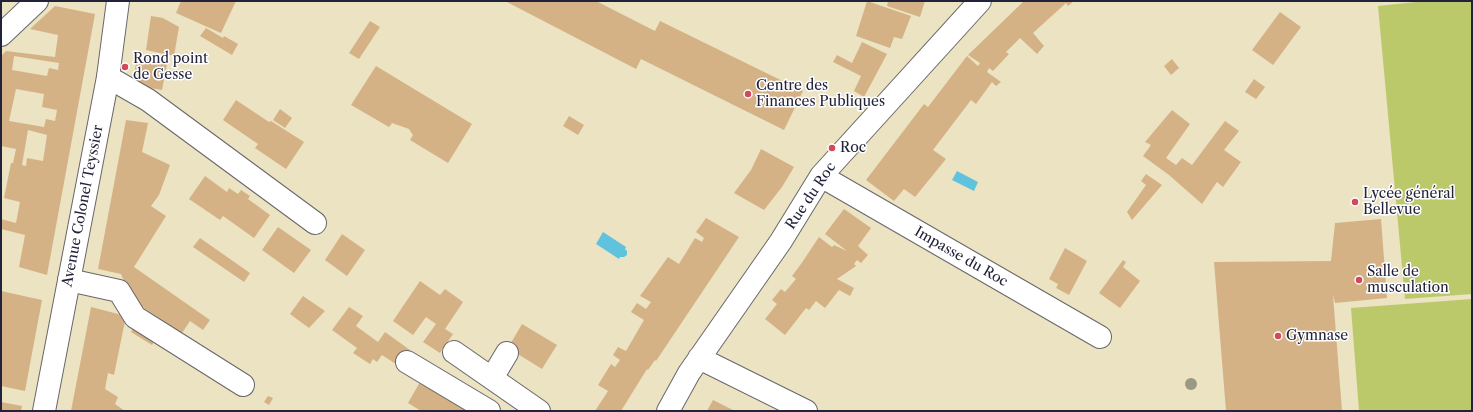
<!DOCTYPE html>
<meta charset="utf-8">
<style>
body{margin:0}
#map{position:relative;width:1473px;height:412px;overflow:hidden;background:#ebe3c2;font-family:"Libre Caslon Text",serif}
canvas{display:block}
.frame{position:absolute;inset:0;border:2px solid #22223b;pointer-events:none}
</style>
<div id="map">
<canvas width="1473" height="412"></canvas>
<div class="frame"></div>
</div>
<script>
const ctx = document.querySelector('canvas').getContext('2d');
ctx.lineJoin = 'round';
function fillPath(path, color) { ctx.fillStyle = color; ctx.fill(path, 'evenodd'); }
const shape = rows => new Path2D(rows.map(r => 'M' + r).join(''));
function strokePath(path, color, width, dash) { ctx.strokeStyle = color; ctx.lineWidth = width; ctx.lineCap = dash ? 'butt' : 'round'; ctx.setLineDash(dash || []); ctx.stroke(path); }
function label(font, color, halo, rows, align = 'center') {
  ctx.font = font + ' "Libre Caslon Text",serif'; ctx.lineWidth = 3; ctx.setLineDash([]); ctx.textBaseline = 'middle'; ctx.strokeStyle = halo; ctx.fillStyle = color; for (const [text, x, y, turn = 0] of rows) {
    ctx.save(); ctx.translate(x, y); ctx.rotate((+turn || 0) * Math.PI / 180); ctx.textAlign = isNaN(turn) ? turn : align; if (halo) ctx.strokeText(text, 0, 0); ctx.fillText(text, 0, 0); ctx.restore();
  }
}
const green = shape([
 [1426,1,1472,1,1472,294,1405,299,1378,6],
 [1472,299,1472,411,1359,411,1351,308]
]);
const water = shape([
 [957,171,978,182,974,191,952,180],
 [603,232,626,247,625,249,627,251,627,255,624,257,620,257,619,259,596,244]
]);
const building = shape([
 [181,1,236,1,221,33,176,13],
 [505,1,596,1,655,31,660,21,803,91,784,130,641,59,636,69],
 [867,1,911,16,902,39,894,37,890,48,856,36],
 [888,1,925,1,920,17,887,6],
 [1024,1,1074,1,1068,6,1066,3,1033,33,1044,46,1037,54,1020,38,1006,52,1009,54,993,71,989,68,987,72,1001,82,996,86,992,82,976,104,971,100,933,150,946,159,915,197,904,189,894,201,866,180,924,104,928,107,967,56,978,66,980,63,968,55],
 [55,6,95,14,47,275,19,267,25,235,1,229,1,219,16,223,20,202,4,198,11,163,13,163,16,149,1,146,1,56,6,51,55,57,58,35,30,29],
 [14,56,59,63,58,70,49,68,47,76,12,70],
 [16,89,44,94,42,107,57,110,55,121,46,119,44,127,9,121],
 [28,130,47,135,43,161,27,158,26,166,22,165],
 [1280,12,1301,27,1273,65,1252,50],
 [151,16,163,18,179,27,174,56,146,50],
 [370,21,380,27,359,59,349,53],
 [206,28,223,38,224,36,238,44,232,55,200,36],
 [862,42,887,54,864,97,854,91,861,76,833,62,837,55,852,63],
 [137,58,167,64,162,90,132,85],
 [1172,59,1179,68,1171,75,1164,66],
 [376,66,472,124,448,163,410,140,413,135,409,129,392,123,389,127,351,105],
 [1254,79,1265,87,1256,99,1245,92],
 [236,100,269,122,271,121,304,142,286,169,255,148,258,144,223,120],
 [280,109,292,118,285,128,273,120],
 [1172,110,1190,124,1166,158,1176,165,1182,158,1192,165,1225,121,1239,131,1224,150,1241,162,1223,187,1217,182,1202,204,1169,175,1143,156,1151,145,1145,142],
 [569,116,584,125,578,135,563,126],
 [126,120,148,123,142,152,170,165,159,195,151,206,166,216,134,267,210,320,203,330,190,321,182,333,132,300,121,274,98,269],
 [761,149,794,167,782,187,764,210,734,193,751,170],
 [1146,174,1162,185,1132,220,1127,212,1146,185,1141,181],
 [205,176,227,192,229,188,238,194,241,190,250,196,248,199,270,215,254,238,223,216,220,220,189,199],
 [844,209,871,228,858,246,868,255,861,263,857,260,854,264,856,266,837,279,854,288,850,296,839,290,825,308,816,301,809,310,806,308,785,335,765,319,777,304,772,300,781,289,785,292,796,279,792,276,801,264,819,237,832,247,834,245,847,251,825,234],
 [706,218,739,237,656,361,655,360,648,370,647,369,621,411,595,411,608,391,598,385,611,364,615,367,620,360,613,355,618,347,626,351,644,320,631,312,637,303,646,309,651,302,640,296,668,257,679,264,695,238,702,242,704,238,696,232],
 [1381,219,1387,298,1335,303,1333,295,1342,411,1226,411,1214,262,1331,261,1335,223],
 [278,227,311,250,294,273,262,250],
 [342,234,365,250,347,276,325,260],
 [200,238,250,273,244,282,193,247],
 [1065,248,1087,261,1069,295,1056,288,1058,284,1049,279],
 [1123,260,1126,262,1123,267,1140,281,1120,308,1099,293],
 [420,281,440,295,445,289,463,302,445,329,453,334,440,353,423,342,436,324,426,317,413,335,393,321],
 [1,291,42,300,25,391,1,386,1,340,2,332,1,331],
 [303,296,325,311,309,328,290,314],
 [91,307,126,316,114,375,108,373,105,389,118,397,115,404,125,411,71,411],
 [349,307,363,316,356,326,378,342,385,332,410,350,399,366,382,355,377,362,373,359,370,364,353,353,357,348,332,330],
 [137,322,158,334,152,345,131,332],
 [522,324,557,345,542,369,508,348],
 [420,382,470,411,421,411,408,403],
 [268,396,273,398,269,405,264,402],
 [713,400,735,411,707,411],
 [1,402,22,406,21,411,1,411]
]);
const minor = shape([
 [1,35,37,1],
 [108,77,148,100,315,223],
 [821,176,1100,337],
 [69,280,119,291,135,317,243,385],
 [454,352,539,411],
 [699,358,806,411],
 [407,362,489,411],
 [492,378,507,353],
 [668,411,689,373,781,241,821,176,980,1]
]);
const major = shape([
 [44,411,108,77,118,1]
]);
const trees = [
 [1191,384]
];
const markers = [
 [125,67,4,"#d1495b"],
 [748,94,4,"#d1495b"],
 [832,148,4,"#d1495b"],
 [1355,202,4,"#d1495b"],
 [1359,280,4,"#d1495b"],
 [1278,336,4,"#d1495b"]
];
const poiNames = [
 ["Rond point",133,59],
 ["de Gesse",133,75],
 ["Centre des",756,86],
 ["Finances Publiques",756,102],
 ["Roc",840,148],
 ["Lycée général",1363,194],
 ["Bellevue",1363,210],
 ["Salle de",1367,272],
 ["musculation",1367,288],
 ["Gymnase",1286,336]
];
const streetNames = [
 ["Rue du Roc",811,196,-56],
 ["Avenue Colonel Teyssier",83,206,-79],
 ["Impasse du Roc",961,257,30]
];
fillPath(green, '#bbc96b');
fillPath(water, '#60c3de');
fillPath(building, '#d5b286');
strokePath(minor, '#68666a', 24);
strokePath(major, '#68666a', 24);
strokePath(minor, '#fff', 22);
strokePath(major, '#fff', 22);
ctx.fillStyle = '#9a9981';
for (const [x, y] of trees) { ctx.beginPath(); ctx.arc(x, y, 6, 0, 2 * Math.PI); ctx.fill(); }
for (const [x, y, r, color] of markers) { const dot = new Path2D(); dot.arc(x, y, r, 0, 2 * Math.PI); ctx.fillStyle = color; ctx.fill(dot); strokePath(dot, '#fff', 1.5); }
label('14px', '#22223b', '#fff', poiNames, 'left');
label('14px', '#22223b', '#fff', streetNames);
</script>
